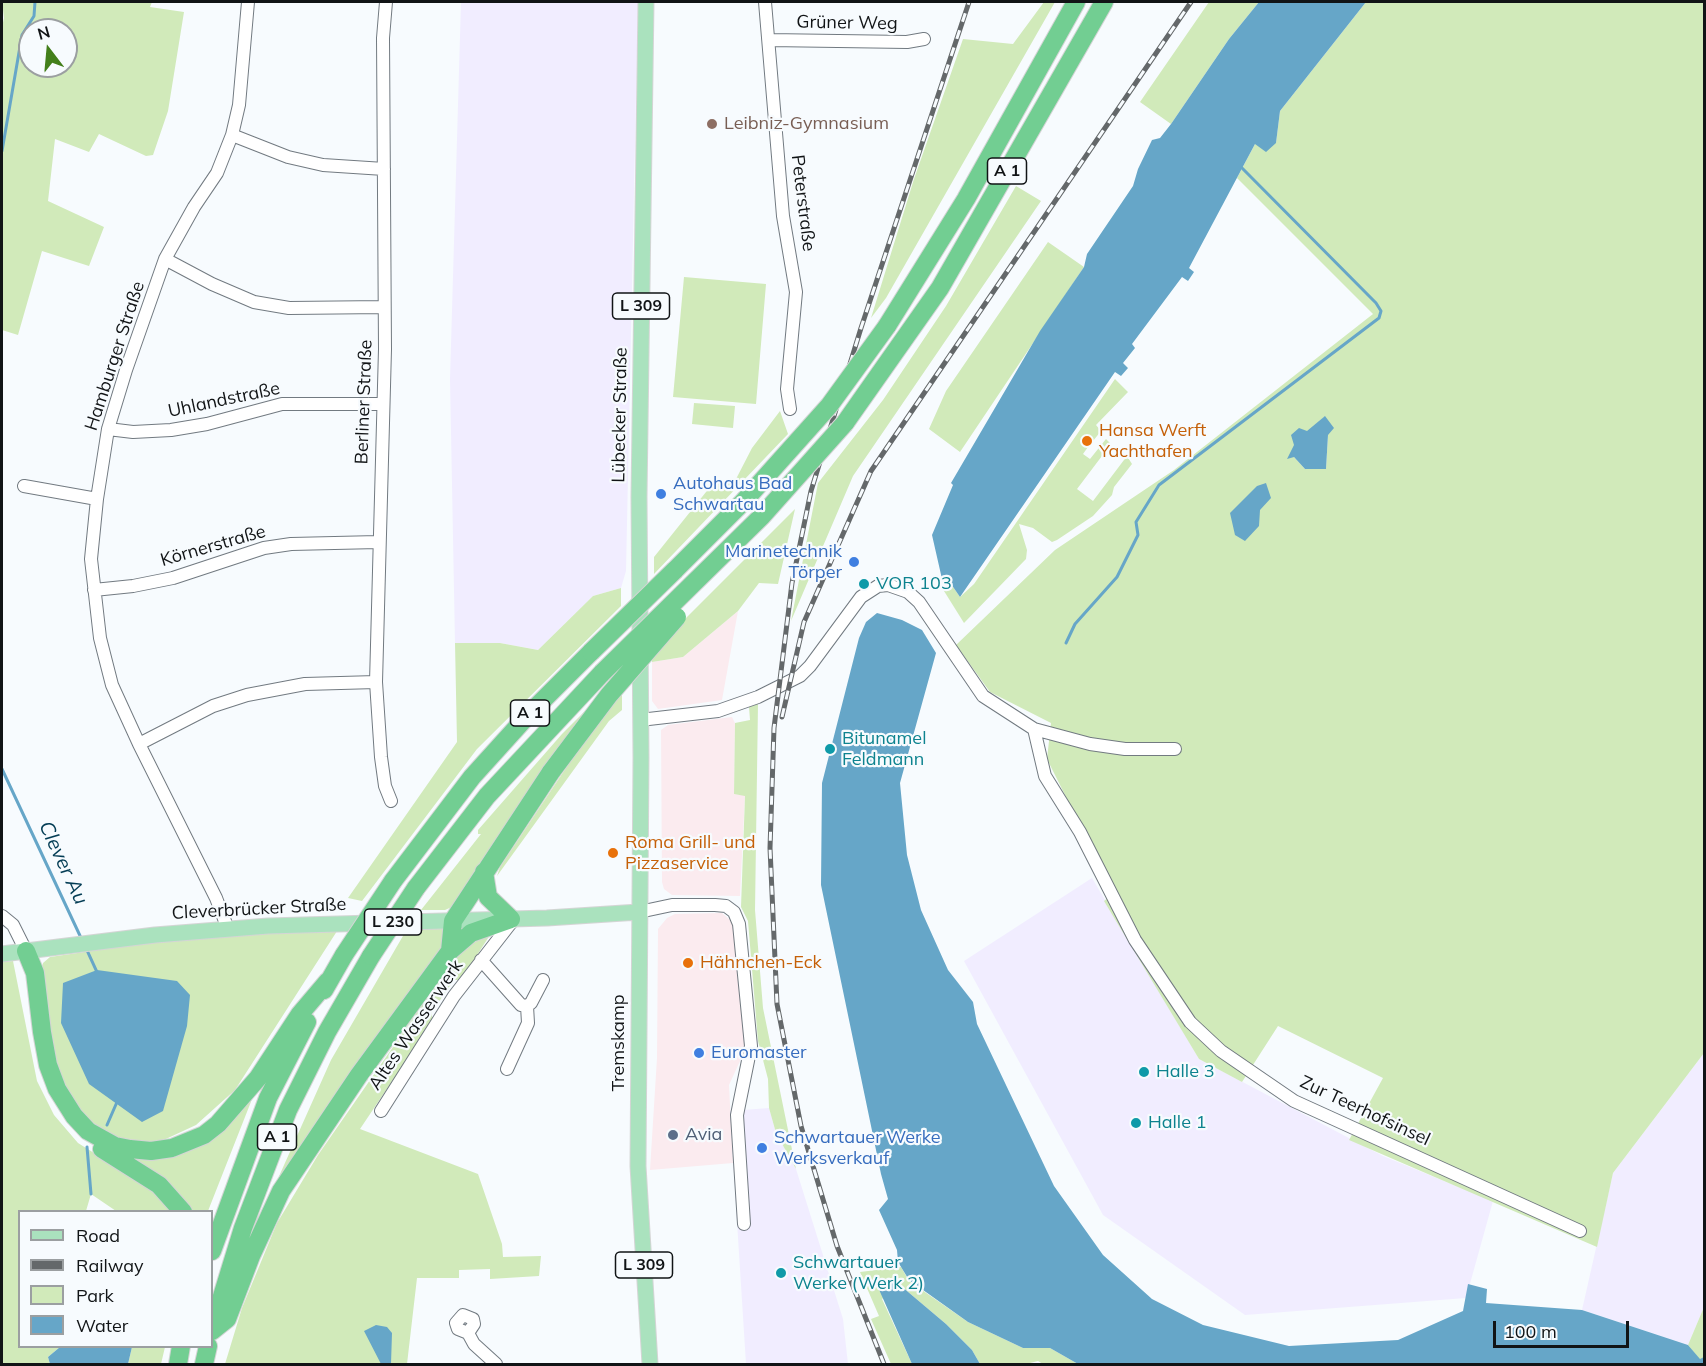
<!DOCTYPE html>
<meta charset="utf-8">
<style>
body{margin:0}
#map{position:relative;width:1706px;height:1366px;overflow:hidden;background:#f7fbfe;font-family:Mulish,sans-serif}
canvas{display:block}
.frame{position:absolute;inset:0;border:3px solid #111416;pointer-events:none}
.legend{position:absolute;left:18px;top:1210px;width:195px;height:138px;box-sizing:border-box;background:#f7fbfe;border:2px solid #9b9fa1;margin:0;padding:8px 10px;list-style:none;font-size:18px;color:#111416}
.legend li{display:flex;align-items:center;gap:12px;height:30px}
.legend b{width:30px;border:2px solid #9b9fa1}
.north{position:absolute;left:18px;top:18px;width:60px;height:60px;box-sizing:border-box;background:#f7fbfe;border:2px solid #9b9fa1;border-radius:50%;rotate:344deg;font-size:16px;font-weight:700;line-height:24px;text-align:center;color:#111416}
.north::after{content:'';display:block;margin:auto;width:21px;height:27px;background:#437f1b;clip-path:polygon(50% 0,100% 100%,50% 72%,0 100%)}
.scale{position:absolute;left:1493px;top:1321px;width:136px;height:27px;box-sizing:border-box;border:3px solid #111416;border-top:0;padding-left:8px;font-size:18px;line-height:21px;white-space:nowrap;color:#111416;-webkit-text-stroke:4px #f7fbfe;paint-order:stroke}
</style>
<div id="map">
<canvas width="1706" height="1366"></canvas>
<div class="frame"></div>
<ul class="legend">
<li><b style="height:8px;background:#aae2be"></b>Road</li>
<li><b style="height:8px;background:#64686a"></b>Railway</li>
<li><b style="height:16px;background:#d1eaba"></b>Park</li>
<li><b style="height:16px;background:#66a6c8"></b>Water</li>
</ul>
<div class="north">N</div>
<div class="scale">100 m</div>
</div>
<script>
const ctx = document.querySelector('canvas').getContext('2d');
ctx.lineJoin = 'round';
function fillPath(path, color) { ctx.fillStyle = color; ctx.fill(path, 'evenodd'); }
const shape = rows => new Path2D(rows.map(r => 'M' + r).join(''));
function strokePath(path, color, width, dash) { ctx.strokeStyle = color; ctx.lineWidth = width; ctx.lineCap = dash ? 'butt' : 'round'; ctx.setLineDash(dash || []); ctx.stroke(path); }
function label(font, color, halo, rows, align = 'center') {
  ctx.font = font + ' Mulish,sans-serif'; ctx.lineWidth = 4.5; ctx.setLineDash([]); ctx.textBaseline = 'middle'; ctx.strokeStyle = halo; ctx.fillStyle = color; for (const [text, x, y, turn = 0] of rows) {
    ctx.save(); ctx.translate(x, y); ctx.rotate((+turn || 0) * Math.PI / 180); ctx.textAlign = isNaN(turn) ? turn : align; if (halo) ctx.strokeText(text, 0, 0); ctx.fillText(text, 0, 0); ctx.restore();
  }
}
const commercial = shape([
 [738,611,722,700,658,709,652,701,652,662,683,657],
 [732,717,735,723,734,794,745,795,740,896,672,895,664,889,662,882,661,730,668,725],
 [722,913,737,926,746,1048,729,1085,733,1163,650,1170,657,1058,658,929,667,918,675,914]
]);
const industrial = shape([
 [461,2,638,2,626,571,621,588,593,596,538,650,500,643,455,643,450,379],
 [1092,878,1199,1059,1383,1156,1493,1201,1466,1298,1245,1315,1103,1215,964,961],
 [1704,1053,1704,1307,1688,1345,1582,1310,1613,1173],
 [769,1108,776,1133,796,1169,843,1319,848,1364,746,1364,730,1111]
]);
const green = shape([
 [2,2,152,2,150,7,184,12,168,111,153,155,146,156,99,134,89,152,55,139,48,201,104,227,89,266,42,251,18,335,2,330,2,27,4,18],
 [30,30,66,30,66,66,30,66],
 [1044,2,1055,2,886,298,871,318,914,179,963,39,1013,44],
 [1209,2,1259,2,1229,39,1171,124,1140,102],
 [1366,2,1704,2,1704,1053,1613,1173,1597,1247,1349,1140,1383,1078,1278,1026,1242,1082,1199,1059,1104,901,1114,893,1047,759,1051,723,990,692,956,645,1055,550,1174,470,1373,314,1237,178,1255,144,1276,143,1280,111],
 [1324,417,1328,435,1326,469,1305,469,1294,457,1294,445],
 [1016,186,1041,201,853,476,791,621,818,483,883,400,946,306],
 [1048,242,1084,267,960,452,929,429,946,391],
 [684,277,766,284,756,404,673,397],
 [1115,379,1128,392,1096,425,1101,431,1093,441,1091,436,1085,435,1081,440,1083,446,1088,447,1083,454,1090,459,1106,439,1111,444,1077,489,1093,501,1127,456,1132,464,1114,487,1112,495,1093,516,1057,540,1052,542,1033,528,1019,524,1027,550,1026,559,964,623,944,591,942,579,947,578,960,597,974,584],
 [694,403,735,406,733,428,692,424],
 [780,411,788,434,654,574,654,557,714,482,736,479,752,448],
 [795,509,778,584,759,583,738,611,683,657,652,662,652,652],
 [621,588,621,606,477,749,362,901,348,898,457,742,455,643,500,643,538,650,593,596],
 [622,688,622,710,609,721,497,876,500,867,604,711],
 [758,704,755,910,763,1008,796,1169,776,1133,769,1108,768,1079,758,1041,748,921,741,907,745,796,734,794,735,723,750,720,749,707],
 [591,705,454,906,445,910,421,910,481,834,478,834,478,830,562,734],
 [339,928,235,1090,196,1125,155,1144,111,1137,96,1129,60,1086,40,974,43,963,50,957,139,944],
 [407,929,442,929,446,936,445,947,276,1183,331,1060],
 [490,935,461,980,454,980,431,1013,433,1020,360,1129,478,1174,502,1244,503,1257,541,1256,539,1276,490,1279,490,1269,459,1270,459,1278,417,1278,407,1364,225,1364,242,1308,277,1223,318,1155,452,962,472,938],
 [13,961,37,1081,54,1115,78,1143,134,1178,160,1198,171,1211,116,1211,91,1194,86,1211,20,1212,20,1346,60,1347,48,1357,50,1364,2,1364,2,962],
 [256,1089,208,1211,189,1211,124,1154,210,1138,240,1113],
 [901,1267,909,1281,968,1322,1023,1348,1050,1348,1078,1364,1043,1364,1038,1361,1026,1364,980,1364,972,1350,946,1324,901,1286,882,1299,912,1364,891,1364,871,1319,879,1316,860,1272],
 [1704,1307,1704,1357,1700,1360,1688,1345],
 [132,1347,165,1347,161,1364,128,1364]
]);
const water = shape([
 [1259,2,1366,2,1280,111,1276,143,1266,152,1255,144,1189,268,1194,272,1188,281,1182,277,1132,344,1135,348,1123,363,1128,368,1121,376,1115,372,960,597,947,578,942,579,932,535,953,485,951,483,1040,331,1084,267,1087,254,1133,186,1138,169,1152,140,1160,138,1171,124,1229,39],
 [1325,416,1334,428,1328,435,1326,469,1305,469,1294,457,1287,459,1294,445,1291,435,1299,428,1307,431],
 [1266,483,1271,498,1260,510,1259,526,1245,541,1235,535,1230,513,1257,486],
 [877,613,902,620,922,630,936,653,900,783,907,855,921,910,948,970,973,1002,977,1024,1054,1186,1103,1255,1152,1299,1203,1325,1289,1346,1398,1340,1463,1311,1468,1284,1487,1289,1486,1303,1582,1310,1688,1345,1700,1359,1704,1357,1704,1364,1078,1364,1050,1348,1023,1348,968,1322,909,1280,898,1262,897,1250,879,1210,888,1199,881,1174,821,885,822,783,859,638,866,622],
 [97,970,177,981,190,995,187,1026,163,1111,142,1122,89,1084,61,1023,63,983],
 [887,1279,901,1286,946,1324,972,1350,980,1364,912,1364,877,1285],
 [376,1325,387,1327,392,1333,391,1364,381,1364,364,1331],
 [60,1347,60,1346,132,1347,128,1364,50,1364,48,1357]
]);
const stream = shape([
 [2,151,22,35,34,16,35,2],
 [1066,643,1075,624,1117,577,1138,535,1136,522,1159,485,1379,318,1381,311,1376,303,1242,168],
 [2,769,82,940],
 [86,948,97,972],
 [107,1125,117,1102],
 [87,1147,91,1194]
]);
const minor = shape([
 [386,2,383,38,385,349,376,682,381,757,385,786,391,801],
 [765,2,783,216,796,292,787,389,790,409],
 [769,40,907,42,924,39],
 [232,135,288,157,323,165,384,169],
 [165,259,212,284,254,302,289,308,384,307],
 [108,429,133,432,171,430,207,424,282,404,382,404],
 [24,486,97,499],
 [94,590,133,586,173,578,264,548,291,544,378,542],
 [640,720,718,711,758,697,800,676,810,666,861,597,878,586,888,585,908,592,919,602,983,696,1034,729,1090,744,1125,749,1175,749],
 [1034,729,1045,776,1080,832,1135,940,1190,1022,1221,1051,1294,1101,1580,1231],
 [139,744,213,706,247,695,305,684,376,682],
 [639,912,672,905,715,905,726,906,734,912,739,924,751,1046,737,1115,744,1224],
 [2,916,13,925,26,951],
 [228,929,216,898,139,744,112,685,100,638,91,559,97,499,108,429,126,370,165,259,194,207,217,173,232,135,239,105,248,2],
 [481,960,521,1005,527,1006],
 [527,1006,531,1003,543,980],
 [507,1069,528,1023,527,1006],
 [381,1111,454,996,514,919],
 [468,1333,474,1324,473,1319,463,1315,456,1323,458,1329,468,1333,474,1344,496,1364]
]);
const major = shape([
 [646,2,639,496,641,758,638,1166,650,1364],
 [2,954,155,935,268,926,547,918,639,912]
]);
const highway = shape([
 [887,326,966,199,1076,2],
 [845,423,940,288,1104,2],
 [675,570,744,501],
 [484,872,488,897,511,919],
 [393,881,472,777,529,714,591,652],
 [416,888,487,796,602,673],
 [26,951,35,973,42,1032,48,1065,57,1089,74,1116,88,1131,115,1146,130,1149,151,1151,172,1148,204,1135,218,1124,258,1078,300,1014,328,981],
 [450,951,453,921,551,772],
 [324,990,344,955],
 [102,1149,159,1185,183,1212],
 [212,1251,268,1098,307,1022],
 [216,1316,243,1228,288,1110,327,1032,371,956],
 [212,1331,227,1319,251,1256,281,1191,359,1075,450,951,471,933,511,919],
 [178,1364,181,1346],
 [204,1364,208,1346]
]);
const rail = shape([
 [782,717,804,622,871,471,1191,2],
 [884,1364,837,1246,801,1126,777,1004,770,848,774,728,792,583,811,491,861,328,969,2]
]);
const highwayBridge = shape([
 [744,501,829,406,887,326],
 [591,652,675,570],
 [602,673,762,516,845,423],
 [551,772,609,695,677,617],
 [344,955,393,881],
 [371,956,416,888]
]);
const markers = [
 [712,124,6,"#8d6e63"],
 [1087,441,6,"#e8710a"],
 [661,494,6,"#3f7fe0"],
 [854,562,6,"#3f7fe0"],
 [864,584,6,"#0f9aa8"],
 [830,749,6,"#0f9aa8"],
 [613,853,6,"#e8710a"],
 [688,963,6,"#e8710a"],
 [699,1053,6,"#3f7fe0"],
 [1144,1072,6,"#0f9aa8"],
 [1136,1123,6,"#0f9aa8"],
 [673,1135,6,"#5c6f8a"],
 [762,1148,6,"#3f7fe0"],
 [781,1273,6,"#0f9aa8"]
];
const shields = [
 [1007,171,39],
 [641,306,57],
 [530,713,39],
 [393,922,57],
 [277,1137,39],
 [644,1265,57]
];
const shieldNames = [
 ["A 1",1007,171],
 ["L 309",641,306],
 ["A 1",530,713],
 ["L 230",393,922],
 ["A 1",277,1137],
 ["L 309",644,1265]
];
const streetNames = [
 ["Grüner Weg",847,23,1],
 ["Peterstraße",803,203,83],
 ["Hamburger Straße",115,356,-72],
 ["Uhlandstraße",224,400,-12],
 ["Berliner Straße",364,402,-88],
 ["Lübecker Straße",620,415,-89],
 ["Körnerstraße",213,546,-16],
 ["Cleverbrücker Straße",259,909,-3],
 ["Altes Wasserwerk",416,1025,-56],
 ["Tremskamp",619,1043,-90],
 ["Zur Teerhofsinsel",1365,1111,25]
];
const educationNames = [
 ["Leibniz-Gymnasium",724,124]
];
const foodNames = [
 ["Hansa Werft",1099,431],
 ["Yachthafen",1099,452],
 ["Roma Grill- und",625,843],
 ["Pizzaservice",625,864],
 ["Hähnchen-Eck",700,963]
];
const shopNames = [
 ["Autohaus Bad",673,484],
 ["Schwartau",673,505],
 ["Marinetechnik",842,552,"right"],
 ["Törper",842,573,"right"],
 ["Euromaster",711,1053],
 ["Schwartauer Werke",774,1138],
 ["Werksverkauf",774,1159]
];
const cultureNames = [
 ["VOR 103",876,584],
 ["Bitunamel",842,739],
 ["Feldmann",842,760],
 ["Halle 3",1156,1072],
 ["Halle 1",1148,1123],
 ["Schwartauer",793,1263],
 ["Werke (Werk 2)",793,1284]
];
const serviceNames = [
 ["Avia",685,1135]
];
const waterNames = [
 ["Clever Au",63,863,65]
];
fillPath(commercial, '#fbebef');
fillPath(industrial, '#f1edff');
fillPath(green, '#d1eaba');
fillPath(water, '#66a6c8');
strokePath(stream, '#66a6c8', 3);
strokePath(minor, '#727a81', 14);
strokePath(major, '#d4d5d5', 17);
strokePath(highway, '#d4d5d5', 20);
strokePath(minor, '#fff', 12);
strokePath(major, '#aae2be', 15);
strokePath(highway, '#72ce92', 18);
strokePath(rail, '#64686a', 5);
strokePath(rail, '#f7fbfe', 3, [9]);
strokePath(highwayBridge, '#d4d5d5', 20, []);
strokePath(highwayBridge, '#72ce92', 18);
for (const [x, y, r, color] of markers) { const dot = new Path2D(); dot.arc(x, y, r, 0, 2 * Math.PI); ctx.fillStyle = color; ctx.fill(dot); strokePath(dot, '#f7fbfe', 2); }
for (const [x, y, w] of shields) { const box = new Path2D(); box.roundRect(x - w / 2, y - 13, w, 26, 4.5); ctx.fillStyle = '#f7fbfe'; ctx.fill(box); strokePath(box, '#111416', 1.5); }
label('bold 16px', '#111416', null, shieldNames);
label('18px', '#111416', '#f7fbfe', streetNames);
label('18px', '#785e54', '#f7fbfe', educationNames, 'left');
label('18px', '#c56008', '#f7fbfe', foodNames, 'left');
label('18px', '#366cbe', '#f7fbfe', shopNames, 'left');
label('18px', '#0d838f', '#f7fbfe', cultureNames, 'left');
label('18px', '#4e5e75', '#f7fbfe', serviceNames, 'left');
label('italic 20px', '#033c54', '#f7fbfe', waterNames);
</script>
